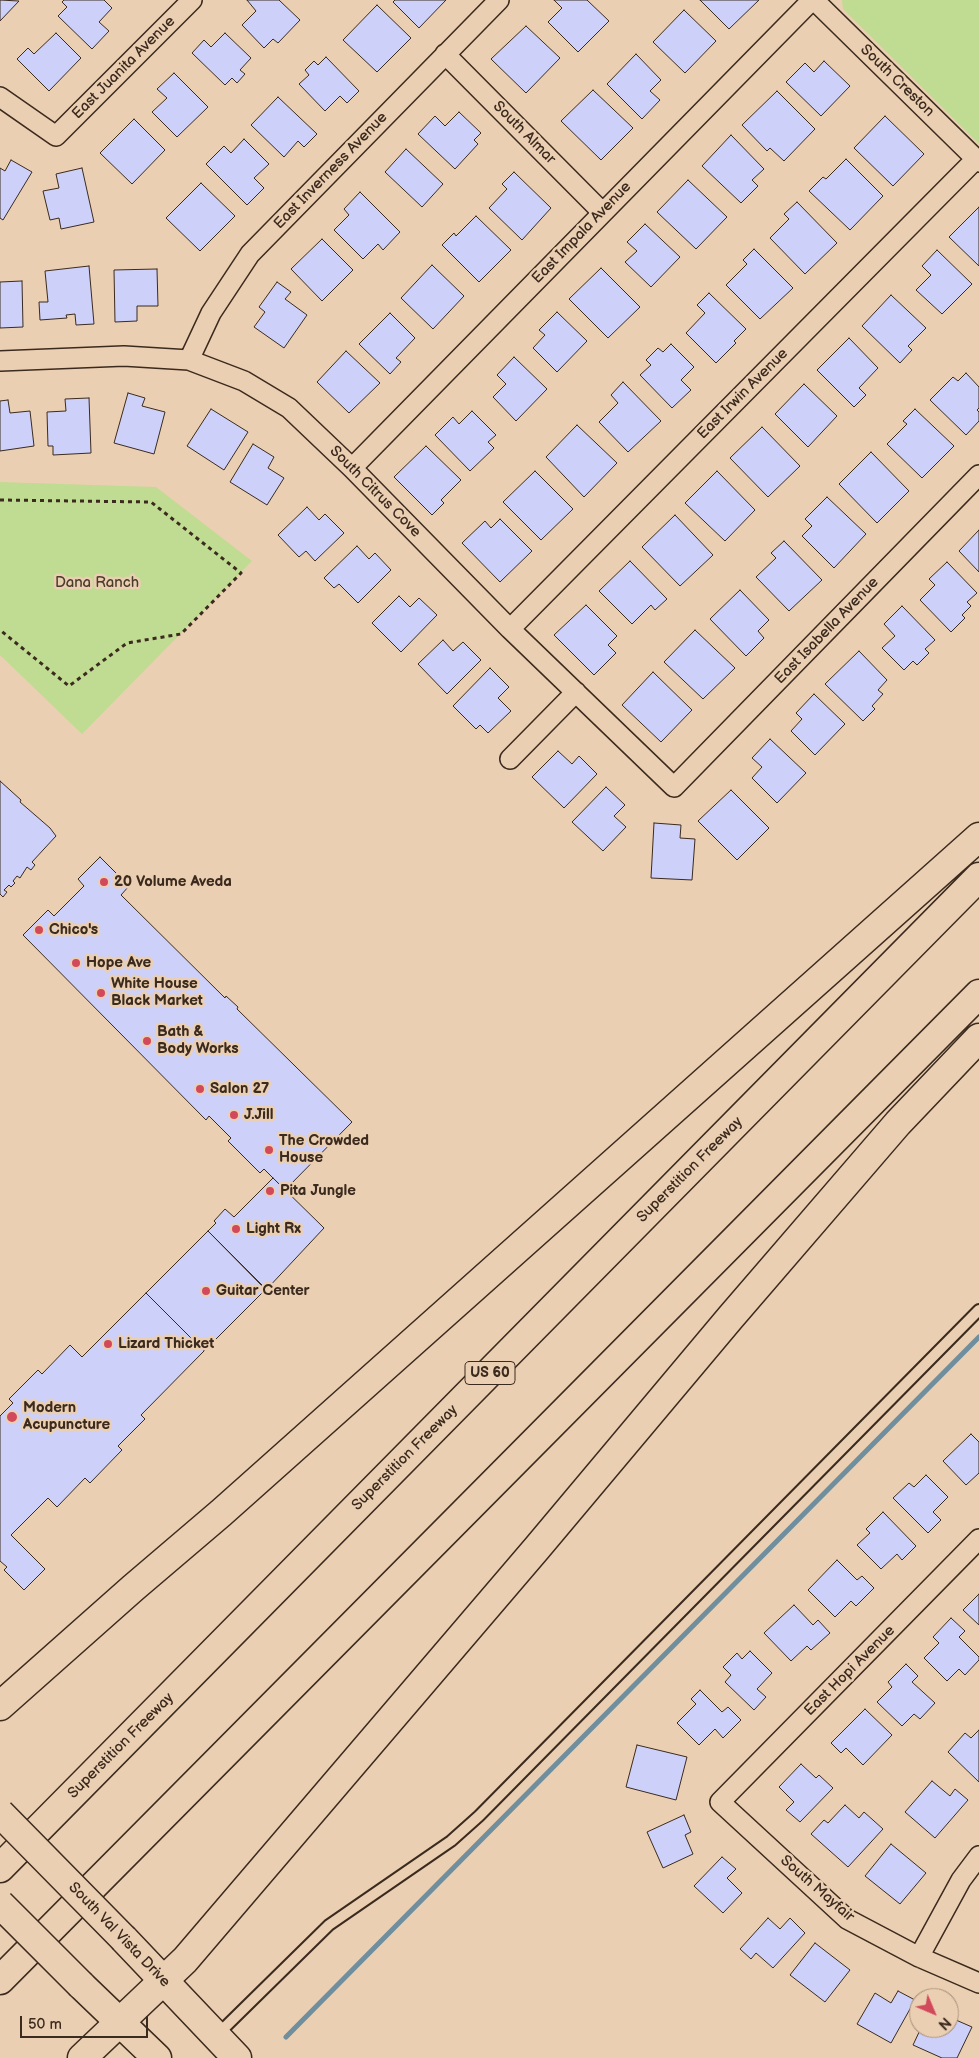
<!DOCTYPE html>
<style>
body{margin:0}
#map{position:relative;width:979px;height:2058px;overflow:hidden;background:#ebcfb2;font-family:"Balsamiq Sans",sans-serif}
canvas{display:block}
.north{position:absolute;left:909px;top:1988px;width:50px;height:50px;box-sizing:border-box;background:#ebcfb2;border:1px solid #a58d77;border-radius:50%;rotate:135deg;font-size:14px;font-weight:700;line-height:20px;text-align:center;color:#3b2a1e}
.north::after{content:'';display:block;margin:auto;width:18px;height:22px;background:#d1495b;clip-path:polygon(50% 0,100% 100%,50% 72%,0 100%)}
.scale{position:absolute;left:20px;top:2016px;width:128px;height:22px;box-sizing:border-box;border:2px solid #3b2a1e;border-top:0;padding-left:6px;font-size:15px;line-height:18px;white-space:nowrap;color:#3b2a1e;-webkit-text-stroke:4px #ebcfb2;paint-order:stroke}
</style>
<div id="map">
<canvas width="979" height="2058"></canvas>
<div class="north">N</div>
<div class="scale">50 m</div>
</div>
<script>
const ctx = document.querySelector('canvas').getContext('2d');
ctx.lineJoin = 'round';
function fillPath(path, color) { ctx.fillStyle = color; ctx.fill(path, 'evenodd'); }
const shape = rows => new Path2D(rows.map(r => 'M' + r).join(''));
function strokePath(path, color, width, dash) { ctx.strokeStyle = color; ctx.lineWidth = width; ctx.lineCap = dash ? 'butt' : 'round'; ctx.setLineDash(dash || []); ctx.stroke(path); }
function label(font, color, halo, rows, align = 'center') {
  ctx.font = font + ' "Balsamiq Sans",sans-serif'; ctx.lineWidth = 5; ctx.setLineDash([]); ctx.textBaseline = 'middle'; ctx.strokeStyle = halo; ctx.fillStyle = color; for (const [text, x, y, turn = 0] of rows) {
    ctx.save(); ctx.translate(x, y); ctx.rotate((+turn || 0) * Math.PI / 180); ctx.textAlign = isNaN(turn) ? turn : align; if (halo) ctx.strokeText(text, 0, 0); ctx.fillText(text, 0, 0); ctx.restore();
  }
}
const green = shape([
 [842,0,979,0,979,144,843,9],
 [0,482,156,487,252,561,82,734,0,655]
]);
const stream = shape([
 [286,2037,979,1337]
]);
const building = shape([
 [0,0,19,1,0,21,0,0],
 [64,0,104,0,112,8,99,22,109,31,92,49,58,16,67,7,62,2,64,0],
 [247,0,279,0,300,20,278,43,273,39,264,48,242,25,256,11,247,0],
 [395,0,446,0,419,28,393,2,395,0],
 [554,0,587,0,609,21,578,52,548,22,562,8,554,0],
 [700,0,759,0,729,29,700,0],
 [377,5,411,38,377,72,343,40,377,5],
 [684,10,716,41,685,73,653,42,684,10],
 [526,26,560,58,526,93,491,59,526,26],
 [56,33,81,58,49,91,17,59,28,48,34,54,56,33],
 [225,33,251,58,240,70,245,74,237,83,232,78,225,85,192,53,204,40,211,47,225,33],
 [636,54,661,80,650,91,660,100,642,119,607,84,636,54],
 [326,57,359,91,347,103,340,96,325,111,299,84,309,75,305,70,314,61,318,65,326,57],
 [824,61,850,86,821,116,786,82,805,63,814,72,824,61],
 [174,73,208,107,177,137,152,112,167,98,157,89,174,73],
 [593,90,633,128,601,160,561,121,593,90],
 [777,91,815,129,784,161,770,148,767,151,742,125,777,91],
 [278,97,317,134,304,147,298,141,284,157,251,125,278,97],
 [459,112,481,133,474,140,478,144,455,169,418,134,435,116,445,126,459,112],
 [885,116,924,154,893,186,854,148,885,116],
 [134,119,165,150,132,184,100,153,134,119],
 [731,135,764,169,752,180,758,186,741,203,702,166,731,135],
 [244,139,269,164,254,178,264,188,247,205,206,164,224,146,231,153,244,139],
 [406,149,443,184,422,207,385,172,406,149],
 [846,159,883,196,850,230,809,191,823,177,826,179,846,159],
 [11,160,32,172,3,220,0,218,0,168,5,171,11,160],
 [82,168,94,222,61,229,59,218,50,220,43,191,59,188,56,174,82,168],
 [514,172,551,208,522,240,489,208,507,189,502,184,514,172],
 [688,180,727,217,696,249,657,212,688,180],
 [201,183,235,216,200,251,166,218,201,183],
 [360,192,400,232,383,250,378,244,363,259,334,230,349,215,344,209,360,192],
 [797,202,837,243,805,274,770,238,789,219,784,214,797,202],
 [979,207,979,266,949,237,979,207],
 [476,216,511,250,479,282,442,245,454,233,456,236,476,216],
 [645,224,680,257,651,287,625,262,637,251,627,242,645,224],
 [322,239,353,270,322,301,291,269,322,239],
 [754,249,793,288,760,319,726,285,747,264,743,260,754,249],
 [937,250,972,284,942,314,916,290,931,275,922,266,937,250],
 [432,265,464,296,433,329,401,298,432,265],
 [89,266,94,324,76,325,75,314,66,315,67,318,40,320,39,302,48,302,45,271,89,266],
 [601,268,640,307,608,338,569,299,601,268],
 [157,269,158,306,137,306,137,321,115,322,114,270,157,269],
 [22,281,23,327,0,328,0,282,22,281],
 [277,282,291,292,285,299,307,315,284,348,254,327,265,312,259,307,277,282],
 [709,293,746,329,734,341,736,343,716,363,686,333,705,313,697,305,709,293],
 [891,295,926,328,908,346,912,350,900,363,862,326,891,295],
 [557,312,587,341,557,372,533,348,545,335,539,330,557,312],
 [390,313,415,338,396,358,401,362,390,374,359,344,390,313],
 [849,338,878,368,859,388,866,395,854,407,817,370,849,338],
 [671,344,694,367,681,380,691,390,672,408,640,375,651,365,646,360,658,348,663,352,671,344],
 [346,351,380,383,349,413,317,382,346,351],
 [514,357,547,389,516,421,493,397,506,384,497,375,514,357],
 [966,373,979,387,979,408,977,410,979,412,979,421,966,435,930,400,953,377,958,381,966,373],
 [623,382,661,421,628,452,599,422,618,403,611,395,623,382],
 [804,384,837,416,808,447,775,414,804,384],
 [128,393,145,398,142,406,165,412,154,454,114,443,128,393],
 [89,398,91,453,53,455,53,446,48,446,47,412,66,411,65,399,89,398],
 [8,400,10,413,30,411,34,446,0,451,0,401,8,400],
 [211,409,248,432,224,470,187,446,211,409],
 [915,409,954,446,922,478,887,444,907,424,903,421,915,409],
 [472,411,496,435,488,442,494,448,470,471,435,435,453,417,459,424,472,411],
 [577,425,617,463,584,497,546,457,577,425],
 [762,427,800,466,768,497,730,458,762,427],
 [253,444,274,457,268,468,284,478,267,505,230,482,253,444],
 [426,446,461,480,441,500,444,503,432,515,394,477,426,446],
 [871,452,909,491,877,523,839,484,871,452],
 [535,471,573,509,541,540,503,502,535,471],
 [717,471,755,510,725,541,685,503,717,471],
 [827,497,866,534,834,568,802,536,812,526,805,519,827,497],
 [307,507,319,520,325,514,344,533,315,561,306,551,299,557,278,535,307,507],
 [675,515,713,555,680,586,642,547,675,515],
 [500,519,532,551,500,582,462,543,485,521,491,528,500,519],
 [979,530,979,572,959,551,979,530],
 [784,541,822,580,789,611,756,577,776,558,771,553,784,541],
 [357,546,369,559,375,553,391,570,358,603,339,584,334,588,324,578,357,546],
 [630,561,667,599,655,610,651,605,632,624,599,591,630,561],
 [947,562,977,593,967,602,971,606,962,615,965,618,951,632,920,600,935,585,929,579,947,562],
 [740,590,769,620,758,631,764,638,746,656,710,619,740,590],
 [399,596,410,607,419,598,437,615,401,652,372,623,399,596],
 [586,605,617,636,608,645,616,653,594,675,554,635,586,605],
 [902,606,935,640,925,649,929,653,917,665,913,661,904,670,882,648,895,636,884,624,902,606],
 [695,630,735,668,703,699,664,662,695,630],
 [443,640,453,651,463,642,481,660,447,694,418,664,443,640],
 [859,651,887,680,878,690,883,694,872,706,875,709,863,721,825,684,859,651],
 [490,668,509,687,498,698,511,711,488,733,480,725,476,729,453,706,490,668],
 [653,672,692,710,661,742,622,705,653,672],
 [814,694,845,724,815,755,791,731,802,719,796,713,814,694],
 [770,739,806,773,777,803,752,778,762,767,752,758,770,739],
 [558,751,572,764,579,756,597,774,564,808,532,777,558,751],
 [0,781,21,800,20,802,50,828,56,836,32,862,35,865,31,870,27,867,20,878,17,876,13,881,15,883,11,887,9,885,4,890,7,892,3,897,0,894,0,781],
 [606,787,625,805,614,816,626,827,603,851,572,822,606,787],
 [731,790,769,828,737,860,698,821,731,790],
 [654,823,681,825,680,838,695,839,692,880,651,878,654,823],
 [100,857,129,886,121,895,225,998,226,996,238,1007,237,1009,352,1122,285,1190,264,1169,260,1173,228,1141,231,1138,209,1116,206,1120,23,935,48,910,54,916,84,886,78,879,100,857],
 [273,1178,324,1228,266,1290,208,1231,216,1223,214,1221,225,1209,234,1217,273,1178],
 [208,1231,266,1289,204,1351,146,1293,208,1231],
 [146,1293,204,1351,141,1415,145,1419,118,1446,122,1450,90,1483,85,1478,57,1507,48,1498,11,1535,45,1569,24,1590,4,1570,7,1567,0,1561,0,1416,13,1403,9,1399,38,1370,42,1374,70,1345,82,1357,146,1293],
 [971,1434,979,1442,979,1473,966,1485,943,1461,971,1434],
 [926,1475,948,1497,933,1512,941,1520,928,1533,893,1498,909,1483,914,1487,926,1475],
 [883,1512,916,1546,902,1560,897,1554,881,1569,857,1545,870,1533,866,1529,883,1512],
 [837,1560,857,1580,862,1576,874,1588,856,1606,851,1601,835,1617,808,1590,837,1560],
 [979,1594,979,1625,963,1610,979,1594],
 [794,1605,813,1625,818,1620,830,1633,811,1650,807,1646,791,1661,764,1633,794,1605],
 [951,1618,965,1631,959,1637,979,1657,979,1660,965,1675,959,1669,947,1681,924,1658,939,1643,933,1637,951,1618],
 [750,1651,772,1673,757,1689,766,1697,754,1710,725,1682,731,1675,723,1667,737,1653,742,1659,750,1651],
 [906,1664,918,1676,912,1682,935,1703,920,1719,914,1714,902,1726,877,1702,892,1687,888,1682,906,1664],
 [700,1690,722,1712,728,1707,741,1720,723,1738,715,1729,699,1745,677,1723,696,1704,691,1699,700,1690],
 [865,1709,892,1735,863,1765,846,1748,841,1753,831,1743,865,1709],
 [979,1730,979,1782,948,1752,965,1733,971,1738,979,1730],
 [637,1745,687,1757,676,1800,626,1787,637,1745],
 [801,1764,816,1778,819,1775,833,1788,800,1822,786,1810,794,1802,779,1787,801,1764],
 [932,1781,950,1796,955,1789,968,1800,935,1838,905,1812,932,1781],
 [845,1805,859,1818,864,1812,883,1829,848,1867,811,1834,824,1820,828,1823,845,1805],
 [684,1815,691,1832,685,1835,693,1854,663,1868,647,1832,684,1815],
 [891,1844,926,1873,900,1904,865,1876,891,1844],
 [722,1857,736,1869,727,1878,742,1893,723,1913,694,1886,722,1857],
 [768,1918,780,1929,790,1918,805,1933,773,1968,756,1953,751,1959,740,1949,768,1918],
 [815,1943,850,1970,825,2002,790,1975,815,1943],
 [898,1991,915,2000,891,2043,857,2024,875,1993,891,2003,898,1991],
 [949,2017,972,2027,957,2058,942,2058,913,2045,921,2028,949,2028,949,2017]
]);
const path = shape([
 [0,500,151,502,241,573,181,634,127,643,69,686,0,630]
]);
const service = shape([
 [217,2035,329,1925,451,1841,479,1816,979,1310]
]);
const minor = shape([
 [814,0,979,162],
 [445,54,602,212],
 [0,97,56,136,192,0],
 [189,360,211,313,250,254,499,0],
 [0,361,124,356,189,360,244,381,289,408,352,468,510,629,674,787,979,475],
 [352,468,812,0],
 [510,629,976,159],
 [510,759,576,692],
 [979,1539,720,1802,847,1919,919,1957,979,1983],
 [919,1957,961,1880,979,1856]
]);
const secondary = shape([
 [124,1939,237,2058],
 [81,1985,157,2058]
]);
const motorway = shape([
 [0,1706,133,1588,221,1513,979,837],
 [0,1868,979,877],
 [0,1980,979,994],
 [82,2058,185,1960,537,1548,730,1318,898,1123,979,1038]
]);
const secondaryBridge = shape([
 [0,1813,124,1939],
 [0,1904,81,1985]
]);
const markers = [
 [104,882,5,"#d1495b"],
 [39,930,5,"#d1495b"],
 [76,963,5,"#d1495b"],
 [101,993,5,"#d1495b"],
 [147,1041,5,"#d1495b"],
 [200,1089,5,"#d1495b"],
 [234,1115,5,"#d1495b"],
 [269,1150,5,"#d1495b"],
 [270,1191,5,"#d1495b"],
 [236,1229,5,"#d1495b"],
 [206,1291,5,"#d1495b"],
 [108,1344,5,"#d1495b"],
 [12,1417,6,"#d1495b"]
];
const shields = [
 [490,1373,50]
];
const shieldNames = [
 ["US 60",490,1373]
];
const streetNames = [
 ["East Juanita Avenue",124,68,-45],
 ["South Creston",897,81,44],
 ["South Almar",524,133,45],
 ["East Inverness Avenue",331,171,-46],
 ["East Impala Avenue",582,233,-46],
 ["East Irwin Avenue",743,394,-45],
 ["South Citrus Cove",375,492,45],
 ["East Isabella Avenue",827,631,-46],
 ["Superstition Freeway",690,1170,-45],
 ["Superstition Freeway",405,1458,-45],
 ["East Hopi Avenue",850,1671,-45],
 ["Superstition Freeway",121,1746,-45],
 ["South Mayfair",817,1889,41],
 ["South Val Vista Drive",119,1935,46]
];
const parkNames = [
 ["Dana Ranch",97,583]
];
const poiNames = [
 ["20 Volume Aveda",114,882],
 ["Chico's",49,930],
 ["Hope Ave",86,963],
 ["White House",111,984],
 ["Black Market",111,1001],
 ["Bath &",157,1032],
 ["Body Works",157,1049],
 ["Salon 27",210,1089],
 ["J.Jill",244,1115],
 ["The Crowded",279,1141],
 ["House",279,1158],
 ["Pita Jungle",280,1191],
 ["Light Rx",246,1229],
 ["Guitar Center",216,1291],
 ["Lizard Thicket",118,1344],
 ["Modern",23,1408],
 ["Acupuncture",23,1425]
];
fillPath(green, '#c0db92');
strokePath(stream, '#6f8e9e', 5);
fillPath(building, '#cdd0f8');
strokePath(building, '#3b2a1e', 1);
strokePath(service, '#3b2a1e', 14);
strokePath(minor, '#3b2a1e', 22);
strokePath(secondary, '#3b2a1e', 31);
strokePath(motorway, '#3b2a1e', 31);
strokePath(path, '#3b2a1e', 3, [4, 4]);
strokePath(service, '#ebcfb2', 10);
strokePath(minor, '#ebcfb2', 19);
strokePath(secondary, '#ebcfb2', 28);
strokePath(motorway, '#ebcfb2', 28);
strokePath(secondaryBridge, '#3b2a1e', 31, []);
strokePath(secondaryBridge, '#ebcfb2', 28);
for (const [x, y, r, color] of markers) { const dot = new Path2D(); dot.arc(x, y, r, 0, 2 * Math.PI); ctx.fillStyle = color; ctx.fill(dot); strokePath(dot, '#ebcfb2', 2); }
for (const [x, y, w] of shields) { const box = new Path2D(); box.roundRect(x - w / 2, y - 11.5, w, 23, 4); ctx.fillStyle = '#ebcfb2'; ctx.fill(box); strokePath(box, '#3b2a1e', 1); }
label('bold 14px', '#3b2a1e', null, shieldNames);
label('15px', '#3b2a1e', '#ebcfb2', streetNames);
label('15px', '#483c2a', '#ebcfb2', parkNames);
label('bold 15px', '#3b2a1e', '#ebcfb2', poiNames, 'left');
</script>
